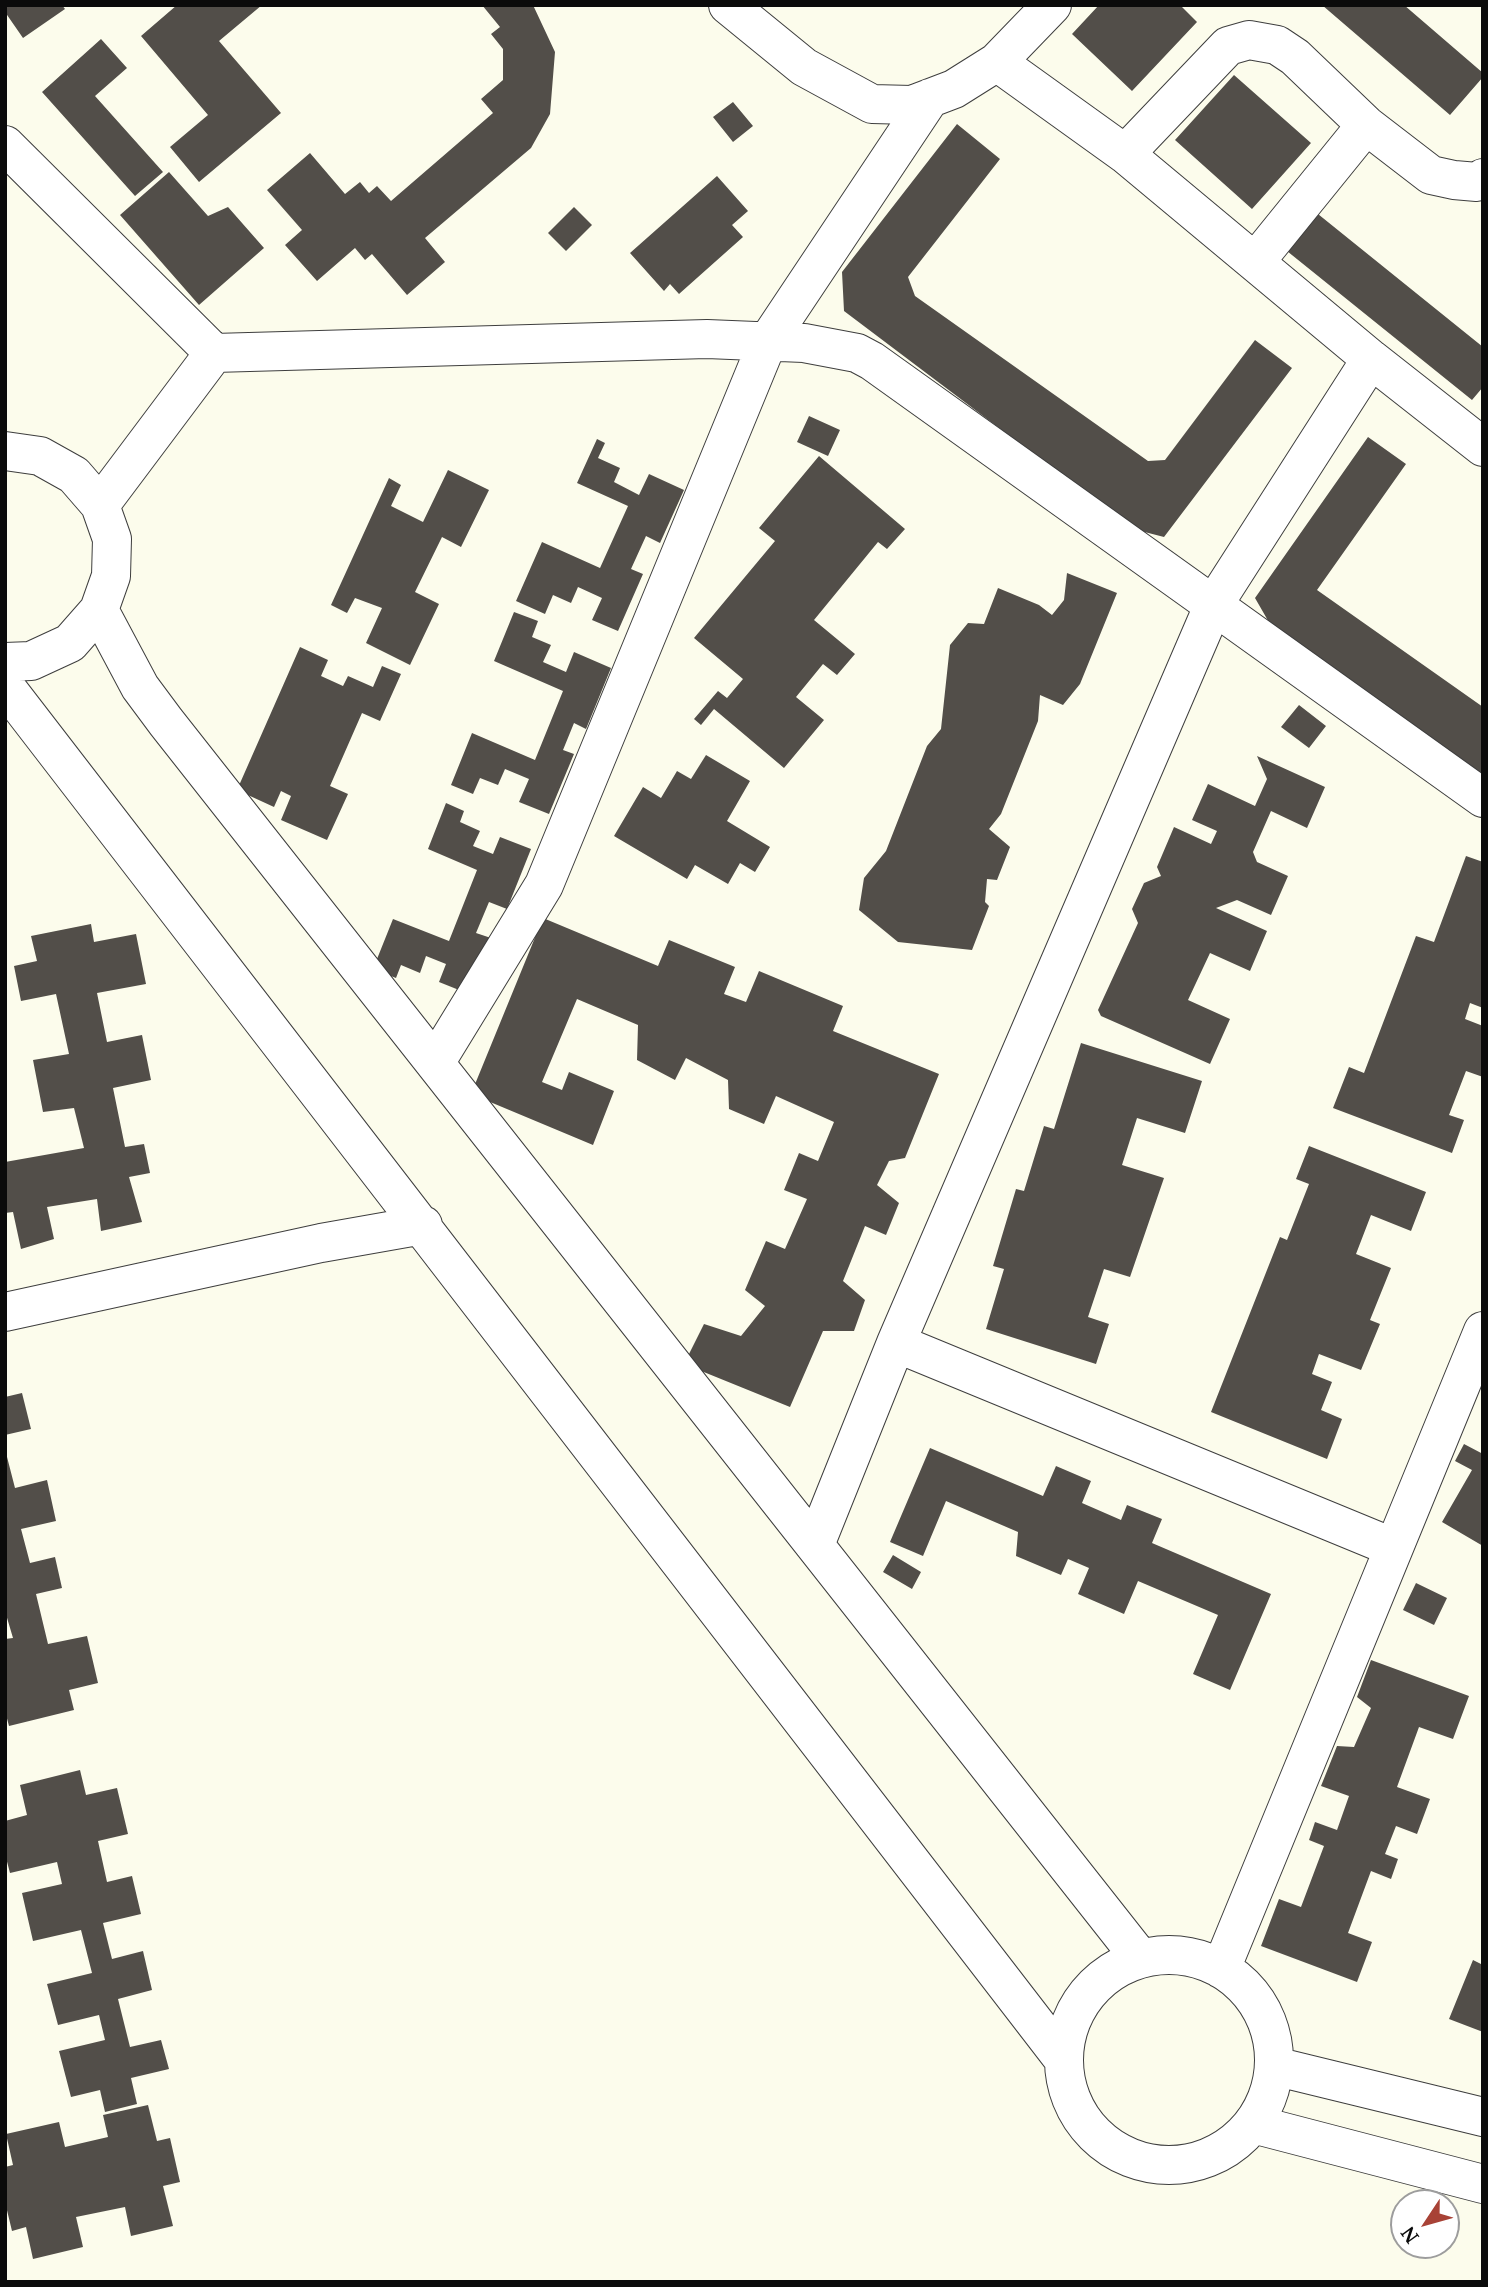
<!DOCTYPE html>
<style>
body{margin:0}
#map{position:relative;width:1488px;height:2287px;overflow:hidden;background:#fcfcec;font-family:"Noto Serif",serif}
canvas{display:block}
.frame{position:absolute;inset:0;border:7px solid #0b0b0b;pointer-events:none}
.north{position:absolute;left:1390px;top:2189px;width:70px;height:70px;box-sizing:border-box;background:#fff;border:2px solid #9d9d9d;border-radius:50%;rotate:234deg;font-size:19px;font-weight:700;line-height:28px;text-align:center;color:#0b0b0b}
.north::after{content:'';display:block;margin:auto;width:24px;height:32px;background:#a84236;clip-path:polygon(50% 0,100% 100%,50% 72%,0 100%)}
</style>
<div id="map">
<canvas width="1488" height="2287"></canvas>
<div class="frame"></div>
<div class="north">N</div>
</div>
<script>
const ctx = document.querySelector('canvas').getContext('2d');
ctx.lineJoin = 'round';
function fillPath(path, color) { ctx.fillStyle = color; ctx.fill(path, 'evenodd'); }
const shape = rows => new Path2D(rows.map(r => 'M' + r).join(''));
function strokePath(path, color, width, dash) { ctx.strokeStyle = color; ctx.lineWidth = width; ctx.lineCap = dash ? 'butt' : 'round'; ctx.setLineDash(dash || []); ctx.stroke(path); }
const building = shape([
 [5,5,62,5,65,9,23,38,5,12],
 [177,5,262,5,219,41,281,113,199,182,170,147,208,115,141,36],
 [482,5,533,5,555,52,550,114,531,148,425,238,445,262,407,295,372,254,365,260,355,248,317,281,285,245,302,230,267,190,310,153,345,194,360,182,369,193,377,186,391,201,493,113,481,99,503,80,503,49,491,34,500,27],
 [1099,5,1180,5,1197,22,1132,91,1072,34],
 [1322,5,1404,5,1483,73,1483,77,1450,115],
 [101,39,127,68,95,96,163,172,135,196,42,92],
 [1234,75,1311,143,1252,209,1175,140],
 [733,102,753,126,733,142,713,117],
 [957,124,1000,159,908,277,915,296,1148,461,1165,460,1255,340,1292,368,1164,537,1133,529,844,311,842,272],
 [169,172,208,216,228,207,264,248,199,305,120,215],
 [717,176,748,211,732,225,743,237,679,294,670,284,664,291,630,253],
 [574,207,592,225,566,251,548,233],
 [1313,210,1483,347,1483,387,1472,400,1282,247],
 [809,416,840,430,828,456,797,442],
 [1368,437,1406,464,1317,590,1483,707,1483,782,1274,631,1255,598],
 [597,439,605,443,598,458,620,468,614,482,639,495,649,474,684,490,660,543,646,536,631,569,643,574,618,631,592,620,602,598,578,587,571,603,553,595,545,614,516,601,542,542,600,568,628,506,577,483],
 [819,456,905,529,887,549,878,542,814,620,855,654,837,675,823,664,796,697,824,720,784,768,714,709,701,725,694,719,718,691,727,698,743,679,694,638,775,541,759,528],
 [448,470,489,490,461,547,442,537,415,592,439,604,410,665,366,643,382,608,355,598,347,613,331,605,389,478,401,485,391,506,423,522],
 [1067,573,1117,593,1080,684,1063,705,1040,695,1038,721,1001,814,989,829,1010,847,997,880,987,879,985,902,989,906,972,950,898,942,859,910,864,878,886,851,927,746,941,729,950,645,968,623,984,624,998,588,1039,605,1052,615,1064,600],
 [514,612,538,621,532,637,551,645,543,662,566,672,574,652,611,668,586,729,574,723,563,750,574,754,549,814,519,802,529,779,505,769,498,785,480,778,473,794,451,785,472,733,535,760,563,691,494,661],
 [300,647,328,660,321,676,343,686,348,676,373,687,382,666,401,674,380,721,362,713,330,786,348,794,327,840,281,820,291,796,281,791,274,807,237,790],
 [1299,705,1326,726,1309,748,1281,727],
 [706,755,750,781,727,821,770,847,755,872,740,863,728,884,695,865,687,879,614,836,643,787,661,798,677,771,691,779],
 [1257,756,1325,787,1307,828,1271,811,1253,852,1257,862,1288,876,1271,915,1237,900,1216,908,1267,931,1250,971,1210,953,1188,1000,1230,1019,1210,1064,1101,1016,1098,1010,1138,923,1132,909,1144,883,1161,876,1157,867,1174,827,1211,844,1217,831,1192,820,1208,784,1255,806,1267,779],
 [446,803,464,811,460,822,480,831,473,846,493,854,500,837,531,849,507,909,489,902,476,933,491,938,469,994,439,982,446,964,426,956,420,973,401,965,396,978,373,969,393,919,449,941,477,870,428,849],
 [1466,856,1483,862,1483,1008,1470,1003,1465,1019,1483,1026,1483,1077,1466,1071,1449,1115,1464,1120,1452,1153,1333,1108,1349,1067,1364,1073,1416,936,1434,942],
 [543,918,658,966,669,940,735,967,724,994,746,1002,759,971,843,1006,833,1031,939,1074,905,1158,889,1161,877,1185,899,1203,886,1235,865,1226,843,1281,865,1300,854,1331,823,1331,790,1407,684,1364,704,1324,741,1336,765,1306,745,1290,766,1241,785,1249,807,1199,784,1190,799,1153,818,1161,834,1122,776,1096,764,1124,729,1109,728,1080,686,1058,675,1080,637,1060,638,1025,577,999,542,1082,562,1090,569,1072,614,1091,593,1145,471,1094],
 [91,924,94,942,136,934,146,984,97,993,107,1042,142,1035,151,1080,113,1088,125,1147,144,1144,150,1173,129,1177,142,1222,101,1231,97,1199,47,1207,54,1239,21,1249,13,1212,5,1213,5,1162,84,1148,74,1108,43,1112,33,1060,69,1054,56,994,21,1001,14,966,37,961,31,936],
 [1081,1043,1202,1081,1185,1133,1137,1118,1122,1165,1164,1178,1130,1277,1104,1269,1088,1317,1109,1324,1096,1364,986,1329,1004,1269,993,1266,1016,1189,1024,1191,1044,1126,1054,1129],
 [1309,1146,1426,1192,1411,1231,1371,1215,1356,1254,1391,1268,1370,1320,1380,1324,1361,1370,1319,1354,1312,1374,1332,1382,1321,1410,1342,1419,1327,1459,1211,1412,1280,1237,1287,1240,1309,1184,1296,1179],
 [22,1393,31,1429,5,1435,5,1397],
 [1464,1444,1483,1454,1483,1546,1442,1522,1472,1470,1455,1461],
 [930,1448,1043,1496,1056,1466,1091,1481,1082,1503,1121,1520,1127,1505,1162,1519,1152,1543,1271,1594,1230,1690,1193,1674,1218,1615,1138,1581,1124,1614,1078,1594,1089,1568,1068,1559,1061,1575,1016,1556,1018,1532,946,1501,923,1556,890,1542],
 [6,1453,15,1488,47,1480,56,1521,21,1529,30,1563,55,1557,62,1588,36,1594,48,1644,87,1636,98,1683,69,1690,74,1710,9,1726,5,1711,5,1639,13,1638,5,1611],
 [893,1555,921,1572,912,1589,883,1572],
 [1416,1583,1447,1598,1434,1625,1403,1610],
 [1371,1660,1469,1696,1453,1739,1419,1727,1397,1787,1430,1799,1417,1834,1396,1826,1385,1854,1398,1859,1391,1879,1371,1871,1348,1933,1372,1942,1357,1982,1261,1946,1279,1899,1301,1907,1324,1846,1309,1840,1315,1822,1337,1830,1349,1796,1321,1786,1337,1746,1354,1747,1371,1708,1357,1697],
 [80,1770,86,1795,117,1788,128,1834,98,1841,107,1882,132,1876,141,1914,103,1923,112,1959,143,1951,152,1990,118,1999,130,2047,161,2040,169,2069,131,2078,137,2104,105,2112,100,2090,71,2097,59,2051,105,2040,99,2015,58,2025,47,1984,92,1973,81,1930,33,1941,22,1893,62,1884,57,1862,10,1873,5,1854,5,1821,27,1815,20,1785],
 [1473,1960,1483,1965,1483,2032,1449,2019],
 [148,2105,157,2141,170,2138,180,2182,163,2186,173,2226,131,2236,125,2207,76,2217,83,2247,33,2259,26,2227,12,2231,5,2202,5,2167,13,2165,6,2134,59,2122,65,2147,108,2137,103,2115]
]);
const minor = shape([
 [728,5,804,67,872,104,912,105,954,89,997,62,1052,5],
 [997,62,1125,154,1371,359,1483,447],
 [5,145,214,353,707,339,804,343,857,353,872,361,1483,798],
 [1125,154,1228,46,1249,40,1277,45,1295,57,1366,125,1431,175,1454,180,1477,182,1483,178],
 [1255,262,1366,125],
 [5,451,40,456,74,475,100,505,112,539,111,576,99,610,70,643,31,661,5,662],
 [100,505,214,353],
 [99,610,140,687,166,722,1140,1958],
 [5,686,1063,2059],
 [435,1063,544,885,768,341,930,98],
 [5,1312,321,1243,423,1225],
 [896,1343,1392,1547],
 [815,1545,896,1343,1214,604,1371,359],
 '1064 2060a105 105 0 1 1 210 0a105 105 0 1 1-210 0Z',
 [1221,1969,1483,1331],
 [1274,2066,1483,2117],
 [1253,2124,1483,2184]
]);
fillPath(building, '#524e49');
strokePath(minor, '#3e3e3e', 40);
strokePath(minor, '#fff', 38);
</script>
